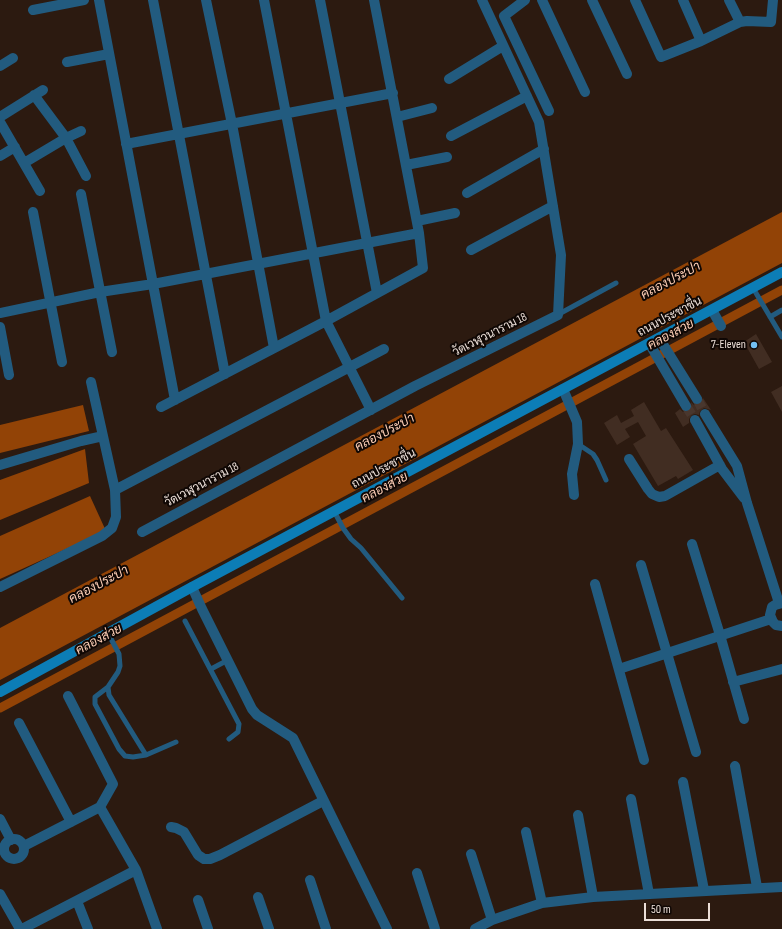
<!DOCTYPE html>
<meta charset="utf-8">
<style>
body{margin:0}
#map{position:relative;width:782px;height:929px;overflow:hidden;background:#2c1a10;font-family:"Sofia Sans Condensed",sans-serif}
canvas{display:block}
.scale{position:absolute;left:644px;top:903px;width:66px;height:18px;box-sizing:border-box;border:2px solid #ebded7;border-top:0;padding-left:5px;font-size:12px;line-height:14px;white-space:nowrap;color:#ebded7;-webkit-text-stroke:3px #0f0704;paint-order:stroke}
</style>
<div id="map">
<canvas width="782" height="929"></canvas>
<div class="scale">50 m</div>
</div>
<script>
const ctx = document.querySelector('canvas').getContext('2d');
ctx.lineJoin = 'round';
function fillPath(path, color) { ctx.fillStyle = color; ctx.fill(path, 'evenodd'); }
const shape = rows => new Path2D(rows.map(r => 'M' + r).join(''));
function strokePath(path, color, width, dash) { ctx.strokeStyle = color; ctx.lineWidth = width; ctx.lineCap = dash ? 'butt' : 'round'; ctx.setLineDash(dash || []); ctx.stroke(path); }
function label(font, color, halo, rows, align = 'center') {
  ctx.font = font + ' "Sofia Sans Condensed",Sarabun,sans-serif'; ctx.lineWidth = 4; ctx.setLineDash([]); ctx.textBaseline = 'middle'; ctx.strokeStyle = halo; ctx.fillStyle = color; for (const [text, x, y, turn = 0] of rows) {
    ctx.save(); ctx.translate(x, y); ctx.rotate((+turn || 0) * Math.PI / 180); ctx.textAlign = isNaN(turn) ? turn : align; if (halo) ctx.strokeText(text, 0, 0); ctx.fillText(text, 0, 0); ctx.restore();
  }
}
const water = shape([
 [782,212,782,263,0,680,0,628],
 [83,405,89,431,0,453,0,425],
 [85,449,89,483,0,520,0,480],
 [90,496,106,531,0,579,0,536]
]);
const canal = shape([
 [0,708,782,290]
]);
const building = shape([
 [756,334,772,362,759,369,744,342],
 [782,386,782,412,771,392],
 [703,398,711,410,704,408,700,411,699,415,695,414,692,415,689,419,689,423,683,427,675,413,680,409,683,412,689,412,692,409,691,402,694,405,700,405,703,402],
 [644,402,661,431,666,428,693,470,678,479,676,476,658,486,633,444,646,436,638,422,625,429,630,437,617,445,604,423,617,415,621,423,634,416,631,410]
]);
const streetTunnel = shape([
 [697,399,705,414],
 [686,406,695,420]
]);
const lane = shape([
 [753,288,782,337],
 [559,314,616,283],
 [770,317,782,310],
 [578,444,593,454,597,460,606,480],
 [334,511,343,528,351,539,361,548,402,598],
 [185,621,239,724,238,732,229,739],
 [108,633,119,654,120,666,118,672,108,687,109,695,141,747,146,755,176,742],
 [211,669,228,660],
 [108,687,95,697,95,704,119,749,125,756,133,757,146,755]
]);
const street = shape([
 [99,0,175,400],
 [153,0,225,374],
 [206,0,232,124,274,348],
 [264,0,326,321,371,410],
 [320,0,377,293],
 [525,0,504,16,549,111],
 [542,0,585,92],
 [592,0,627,74],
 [635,0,661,57,701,41,683,0],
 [729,0,740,22],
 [33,10,84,0],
 [701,41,740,22,747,21,771,22,773,0],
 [67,62,109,54],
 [0,66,13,58],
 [449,79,503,46],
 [34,95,66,138,86,176],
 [0,117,43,90],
 [397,117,432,108],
 [0,122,40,191],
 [451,136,527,96],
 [126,144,393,93],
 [0,156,15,147],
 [24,163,66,138,81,131],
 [406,165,447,157],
 [467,193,544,149],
 [81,194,112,352],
 [33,212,62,362],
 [417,221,455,213],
 [471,250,553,206],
 [712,310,721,326],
 [0,313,100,292,153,284,419,233],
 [0,327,9,375],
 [659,338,697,399],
 [649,343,686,406],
 [563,389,577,422,578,444,572,474,574,495],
 [161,407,326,321,423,268,419,233,374,0],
 [705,414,737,466,747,503,779,603],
 [695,420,722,469,744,498],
 [629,459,648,489,652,494,659,497,665,496,720,465],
 [0,465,81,441,103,436],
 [115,490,384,349],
 [142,532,415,386,558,315,561,255,539,122,482,0],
 [692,544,720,635,744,719],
 [641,565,696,752],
 [595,584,644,760],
 [0,587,102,536,112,528,116,517,115,490,91,382],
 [192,587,202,609,252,709,257,715,293,738,387,929],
 [782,603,775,605,772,607,770,615,773,622,776,625,782,626],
 [619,669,771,619],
 [733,682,782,669],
 [19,723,71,822],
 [735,766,757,887],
 [683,782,704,890],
 [631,799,649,894],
 [100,807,136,870,157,929],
 [578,815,593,897],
 [0,819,11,840],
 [171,827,176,828,184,832,198,855,204,859,210,859,220,855,323,801],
 [526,832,542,903],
 '4 849a10 10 0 1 1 20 0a10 10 0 1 1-20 0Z',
 [24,846,100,807,113,784,68,696],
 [471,854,492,920],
 [417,873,435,929],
 [310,880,326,929],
 [0,894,20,929],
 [258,897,269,929],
 [198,900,208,929],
 [77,901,88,929],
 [22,929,136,870],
 [475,929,492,920,542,903,593,897,782,887]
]);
const secondary = shape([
 [0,692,192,587,782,272]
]);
const markers = [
 [754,345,4,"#73c1f5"]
];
const streetNames = [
 ["ถนนประชาชื่น",670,317,-28],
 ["วัดเวฬุวนาราม 18",490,335,-27],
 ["ถนนประชาชื่น",384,469,-28],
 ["วัดเวฬุวนาราม 18",202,485,-28]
];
const poiNames = [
 ["7-Eleven",746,345]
];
const waterNames = [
 ["คลองประปา",671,281,-28],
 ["คลองส่วย",671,335,-28],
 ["คลองประปา",385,433,-28],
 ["คลองส่วย",385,488,-28],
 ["คลองประปา",99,585,-28],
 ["คลองส่วย",99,640,-28]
];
fillPath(water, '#924306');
strokePath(canal, '#924306', 9);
fillPath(building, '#412d22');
strokePath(streetTunnel, '#49372e', 10, [10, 5]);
strokePath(lane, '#225b7f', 5);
strokePath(street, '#225b7f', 10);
strokePath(secondary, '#0c7db6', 10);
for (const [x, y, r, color] of markers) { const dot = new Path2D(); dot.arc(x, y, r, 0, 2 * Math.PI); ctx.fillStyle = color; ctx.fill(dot); strokePath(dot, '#0f0704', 1.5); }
label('12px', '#ebded7', '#0f0704', streetNames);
label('12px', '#ebded7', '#0f0704', poiNames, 'right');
label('italic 13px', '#fbcdb5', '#0f0704', waterNames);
</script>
